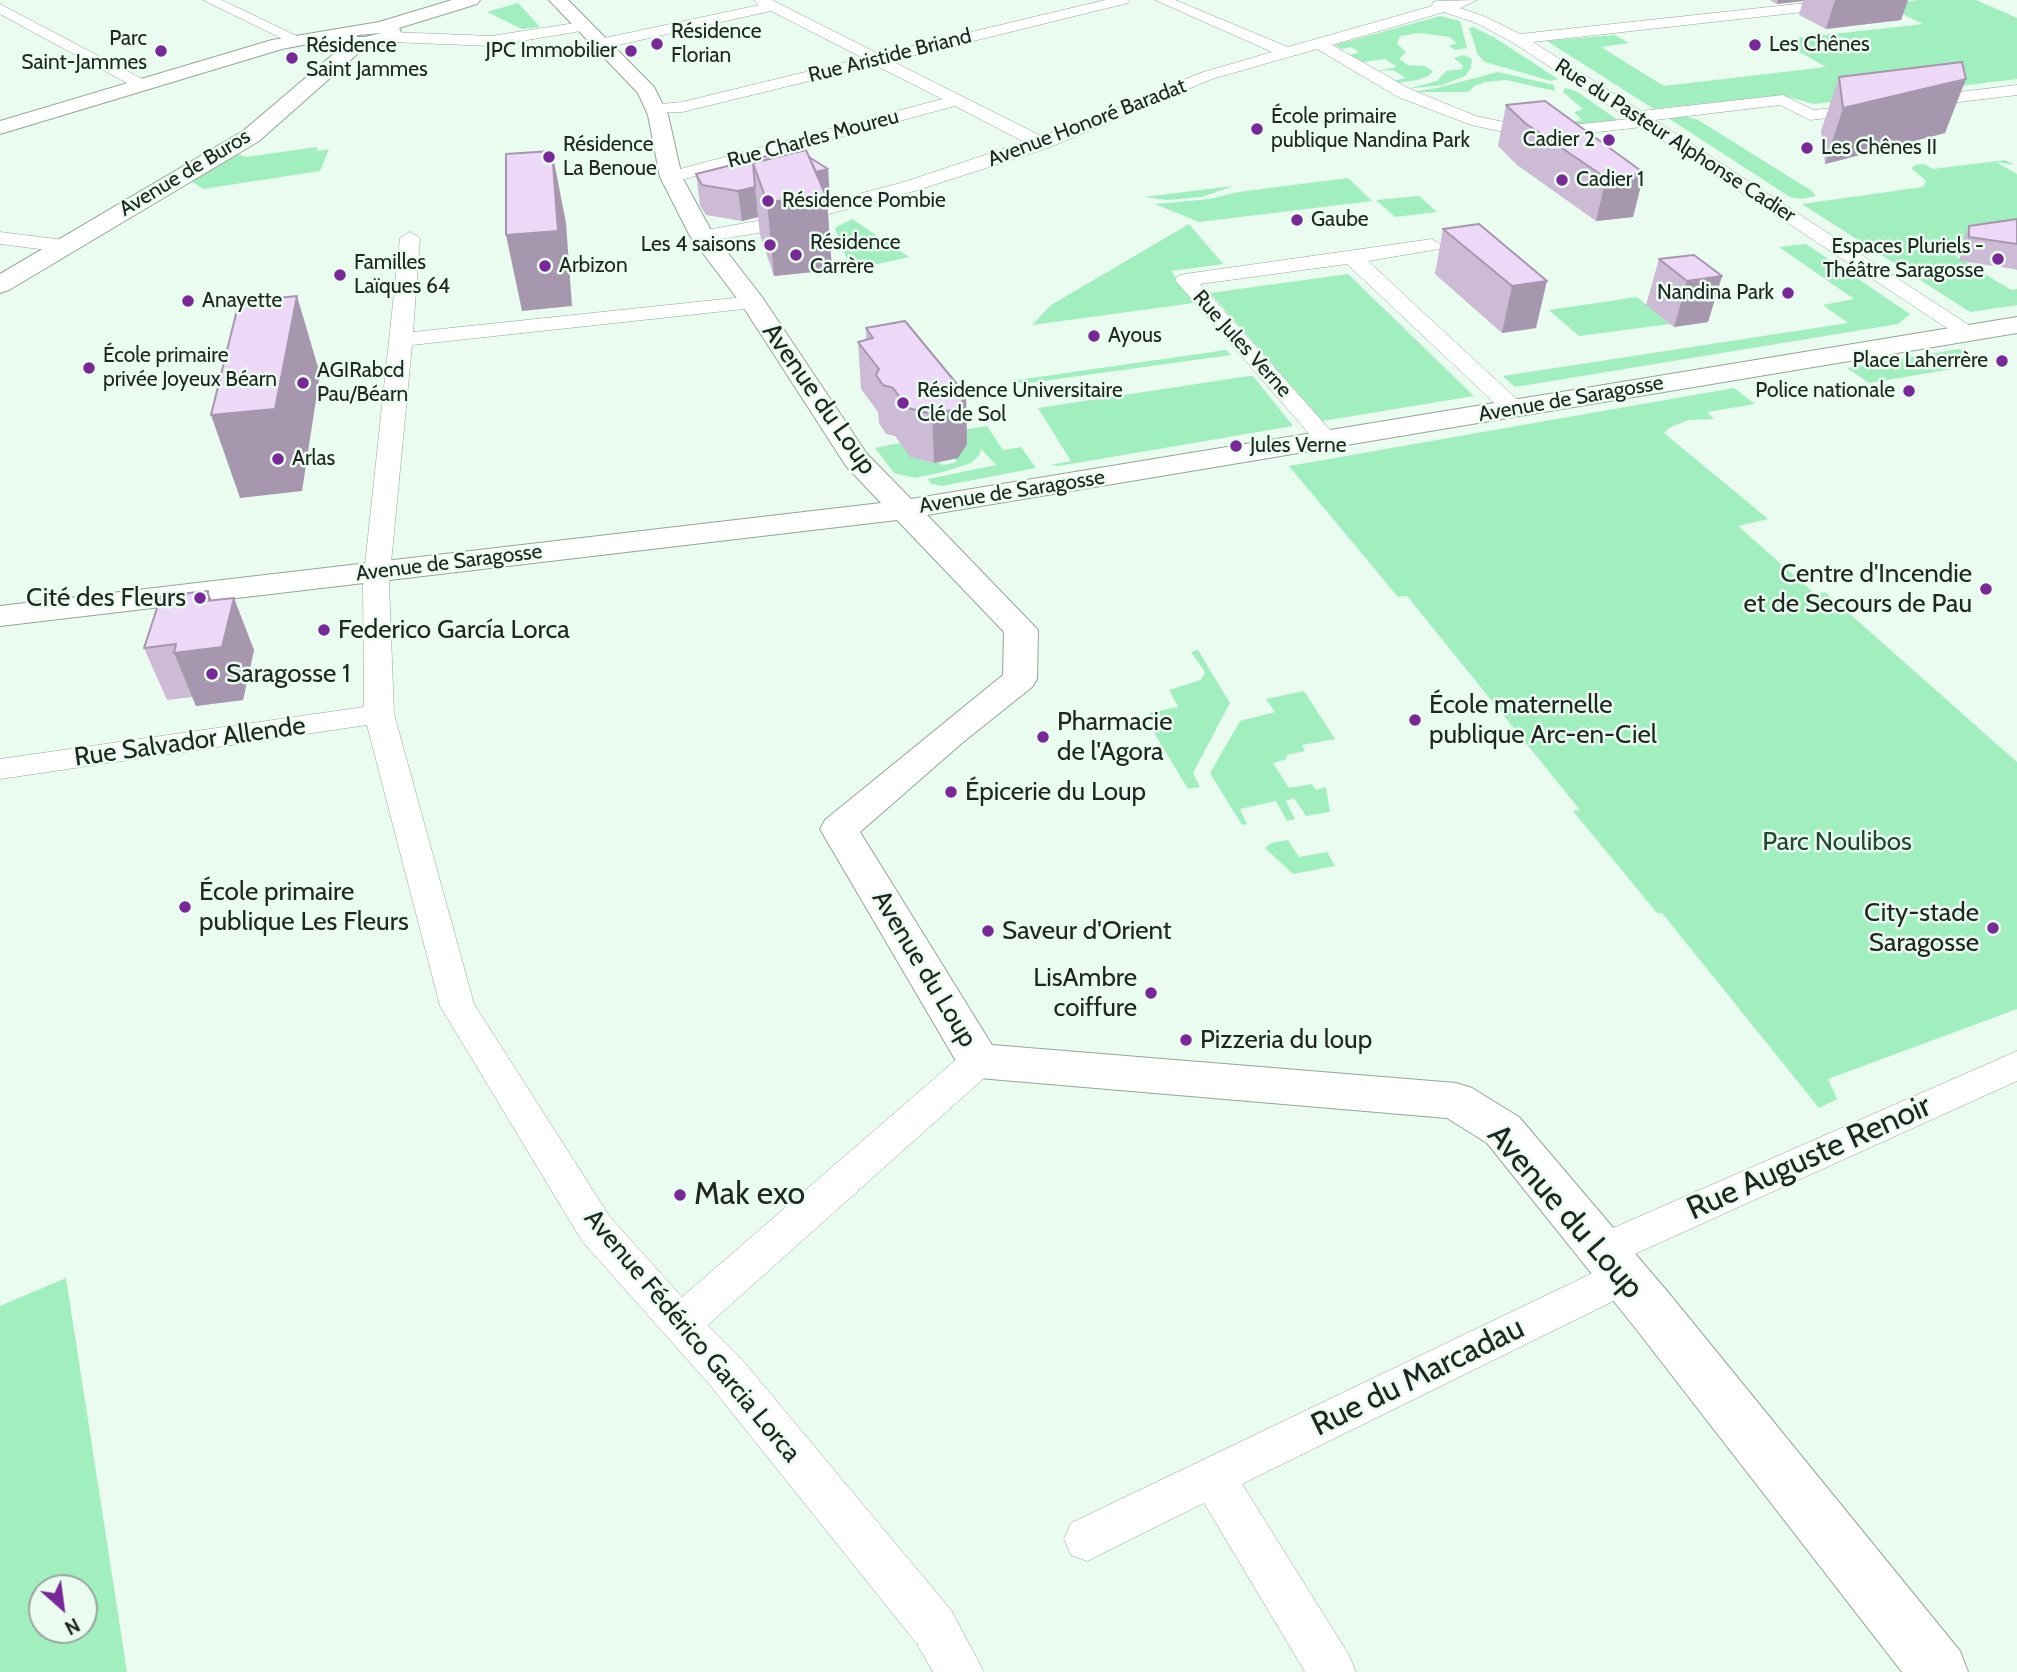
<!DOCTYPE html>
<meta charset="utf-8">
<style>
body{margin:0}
#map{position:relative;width:2017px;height:1672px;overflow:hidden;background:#eafbf0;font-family:Cabin,sans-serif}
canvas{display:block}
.north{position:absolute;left:28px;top:1574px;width:70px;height:70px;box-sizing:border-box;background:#eafbf0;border:2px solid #99a69e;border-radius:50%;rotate:152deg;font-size:19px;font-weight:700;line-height:28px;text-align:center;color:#202622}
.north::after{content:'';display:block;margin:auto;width:24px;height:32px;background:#792898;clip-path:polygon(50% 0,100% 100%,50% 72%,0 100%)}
</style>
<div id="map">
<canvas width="2017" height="1672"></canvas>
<div class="north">N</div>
</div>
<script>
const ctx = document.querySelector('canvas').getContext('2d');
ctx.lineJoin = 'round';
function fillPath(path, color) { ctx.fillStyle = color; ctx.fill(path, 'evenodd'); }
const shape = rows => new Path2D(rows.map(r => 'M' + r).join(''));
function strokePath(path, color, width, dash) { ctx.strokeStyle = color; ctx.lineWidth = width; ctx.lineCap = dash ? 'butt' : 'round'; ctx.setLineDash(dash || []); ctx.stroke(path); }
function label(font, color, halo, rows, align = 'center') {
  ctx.font = font + ' Cabin,sans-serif'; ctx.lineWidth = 5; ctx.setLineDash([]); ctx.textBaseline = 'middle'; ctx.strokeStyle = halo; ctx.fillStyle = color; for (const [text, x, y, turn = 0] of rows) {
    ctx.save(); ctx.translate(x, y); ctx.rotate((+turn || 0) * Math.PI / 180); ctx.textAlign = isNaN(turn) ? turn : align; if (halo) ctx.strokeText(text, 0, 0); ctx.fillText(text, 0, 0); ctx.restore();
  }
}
const green = shape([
 [1918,0,1976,0,2017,18,2017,79,1814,104,1781,95,1654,109,1547,41,1615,35,1629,43,1601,47,1664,86,1826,67,1779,40,1923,24,1884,5],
 [518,3,540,27,522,29,487,12],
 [1440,16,1460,21,1467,48,1455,50,1449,46,1457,43,1449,37,1420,33,1400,36,1397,44,1406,52,1399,59,1408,65,1425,66,1433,71,1428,76,1418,80,1396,83,1393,81,1406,78,1393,70,1376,71,1397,67,1385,59,1363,62,1351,55,1359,52,1351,47,1341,49,1335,45],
 [1473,27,1495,38,1558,79,1551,81,1485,62,1478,55,1469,28],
 [1464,55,1472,59,1471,68,1465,76,1442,85,1407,89,1437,81,1446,71,1462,69,1463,66,1454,58],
 [1498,72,1554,85,1555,91,1506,80,1485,82,1474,86,1469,92,1411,92,1437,88],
 [1565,88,1576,91,1618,120,1588,126,1571,122,1582,120,1574,112,1583,109,1563,92],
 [1683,116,1698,120,1812,191,1816,196,1801,199,1790,197,1668,118],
 [317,147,317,151,329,149,320,171,203,189,191,181,237,154,246,157],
 [2005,160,2015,165,1996,162,2017,174,2017,237,1943,248,2011,290,2017,289,2017,305,1970,312,1802,204,1923,187,1926,181,1911,168,1916,165,1924,164,1933,169],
 [1348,178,1372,201,1199,222,1155,204,1210,199,1238,192],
 [1233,186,1202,197,1167,200,1144,197],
 [1419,196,1437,212,1395,217,1376,200],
 [852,219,909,257,851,270,835,228],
 [1189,224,1223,264,1171,271,1194,303,1032,325,1051,305],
 [1806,244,1910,314,1898,324,1515,387,1503,376,1848,323,1823,305,1854,299,1779,247],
 [1348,274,1474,396,1322,421,1210,293],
 [1637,297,1670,324,1579,336,1549,310],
 [1959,349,1982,364,1869,383,1847,368],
 [1226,350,1231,355,1021,384,1017,380],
 [1249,376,1253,376,1293,426,1059,466,1050,465,1071,461,1038,408],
 [1734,388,1755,404,1707,412,1714,419,1688,420,1669,428,1664,433,1768,519,1738,526,1815,594,1825,592,2017,762,2017,1009,1828,1079,1837,1099,1819,1108,1662,913,1657,913,1573,811,1580,810,1407,596,1398,597,1289,466],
 [987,426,1003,450,1021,447,1036,468,942,486,931,484,928,479,996,465,981,449,980,454,971,463,943,472,915,478,894,473,875,448,900,443,943,465,957,462,954,458,957,431],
 [1198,650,1230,703,1193,773,1200,787,1188,789,1153,731,1157,729,1149,713,1178,707,1169,690,1201,680,1205,673,1203,669,1191,652],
 [1304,691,1335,739,1302,745,1305,751,1286,755,1287,759,1273,763,1289,788,1312,784,1316,790,1326,787,1330,812,1306,816,1294,798,1286,801,1295,819,1287,821,1276,801,1240,809,1247,824,1242,825,1210,773,1240,721,1275,712,1266,699],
 [1288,840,1299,857,1327,852,1335,866,1293,874,1265,848,1271,843],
 [66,1278,127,1672,0,1672,0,1306],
 [42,1588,84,1588,84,1630,42,1630]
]);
const minor = shape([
 [203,0,222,0,303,39,301,42,289,42,203,0],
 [754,0,772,0,879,54,1105,0,1130,0,1128,3,892,61,1041,136,1092,119,1200,73,1272,52,1155,0,1175,0,1288,47,1432,6,1433,2,1438,1,1477,0,1460,8,1486,17,1520,34,1834,0,1882,0,1875,4,1533,42,1641,111,1783,95,1813,110,1876,104,1878,108,1870,113,1810,120,1780,105,1655,120,1981,333,1978,338,1970,339,1962,338,1642,127,1571,135,1513,134,1471,125,1398,97,1317,49,1212,79,1048,148,918,190,758,233,702,242,695,240,692,236,695,232,757,221,904,182,1024,142,955,106,677,181,665,181,662,177,665,173,942,99,875,65,682,112,650,113,648,109,650,105,682,102,863,58,771,11,600,49,592,44,600,39,759,5,754,0],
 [1444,12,1476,23,1512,42,1629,119,1571,125,1513,124,1476,116,1410,89,1332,45,1444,12],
 [0,4,148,82,150,85,142,90,136,88,0,14,0,4],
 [582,22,587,24,590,27,587,30,491,46,391,42,383,37,391,32,491,36,582,22],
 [2017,85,2017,95,1918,107,1910,102,1918,97,2017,85],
 [0,232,64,240,71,242,74,246,71,250,64,252,0,244,0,232],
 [410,232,420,238,413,332,753,296,760,298,763,302,760,306,753,308,412,345,389,584,394,714,474,1004,610,1217,682,1297,966,1051,979,1047,992,1051,997,1061,992,1071,708,1325,739,1356,951,1610,984,1672,933,1672,917,1644,709,1384,582,1241,440,1006,367,725,0,779,0,759,364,707,363,584,400,238,410,232],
 [1432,239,1442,245,1439,249,1368,261,1522,404,1525,409,1522,414,1506,414,1347,264,1200,284,1339,440,1335,445,1319,445,1175,280,1178,276,1185,274,1432,239],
 [2017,1051,2017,1081,1624,1259,1638,1265,1644,1277,1638,1289,1242,1484,1349,1655,1356,1672,1305,1672,1204,1503,1087,1561,1071,1555,1064,1539,1071,1523,1603,1268,1588,1263,1582,1251,1588,1239,2017,1051]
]);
const tertiary = shape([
 [452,0,480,0,477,4,399,28,402,34,394,43,363,49,259,141,9,290,0,293,0,274,243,131,343,46,334,39,282,49,0,134,0,121,272,40,379,22,452,0],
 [382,33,365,37,356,37,358,35,382,33],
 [549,0,568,0,654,87,668,115,682,177,713,234,762,297,867,454,911,499,2017,317,2017,333,927,515,1038,630,1037,679,1032,687,962,743,860,832,992,1045,1456,1083,1472,1088,1519,1117,1672,1297,1960,1651,1968,1672,1902,1672,1636,1329,1487,1143,1447,1118,979,1078,963,1073,820,829,825,820,1003,675,1004,632,897,520,0,626,0,606,881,503,846,466,742,305,690,236,660,177,648,115,638,93,549,0]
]);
const wall = shape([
 [1770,0,1908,0,1901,20,1826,29,1799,15,1803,1,1777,4],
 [1839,77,1945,133,1825,164,1821,131],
 [1506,105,1644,173,1633,217,1596,221,1517,165,1498,146],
 [809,157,828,169,830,199,827,200,832,270,774,276,760,235,758,217,742,221,706,215,700,205,696,174],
 [2017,219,2017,270,2014,269,1960,261,1960,249,1969,226],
 [1479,224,1536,328,1502,333,1435,274,1443,229],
 [1659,259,1722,276,1708,322,1674,327,1646,305],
 [866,328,966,395,967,444,958,458,934,463,910,457,895,436,886,434,879,423,878,412,861,389,858,342,866,340],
 [212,600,254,650,243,700,196,706,192,697,167,700,144,648]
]);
const shadedWall = shape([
 [1778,0,1804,0,1803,1,1777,4],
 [1835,0,1908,0,1901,20,1826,29],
 [1966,79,1945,133,1825,164,1843,108],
 [552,151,566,223,572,306,522,311,506,235],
 [828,169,830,199,827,200,832,270,774,276,767,202,761,185],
 [1644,173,1633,217,1596,221,1606,178],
 [755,187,758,217,742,221,738,191],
 [1722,276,1708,322,1674,327,1687,281],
 [1547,281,1536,328,1502,333,1512,286],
 [297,296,320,374,302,491,240,498,211,415],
 [966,395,967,444,958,458,934,463,932,414],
 [208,591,225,634,234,598,254,650,243,700,196,706,174,653,206,601]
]);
const building = shape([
 [1962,62,1966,79,1843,108,1839,77,1962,62],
 [1545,101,1644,173,1606,178,1525,123,1506,105,1545,101],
 [795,149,799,151,753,163,755,187,738,191,702,185,696,174,795,149],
 [806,150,826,196,767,202,753,163,806,150],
 [552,151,558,231,506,235,506,154,552,151],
 [809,157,828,169,816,172,809,157],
 [2017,219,2017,244,1969,237,1969,226,2017,219],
 [1479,224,1547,281,1512,286,1443,229,1479,224],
 [1694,255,1722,276,1687,281,1659,259,1694,255],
 [297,296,275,409,211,415,239,302,297,296],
 [905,321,966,395,957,409,932,414,908,408,893,388,883,385,876,375,879,369,858,342,873,338,866,328,905,321],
 [208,591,206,601,234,598,222,647,174,653,176,644,144,648,161,596,208,591]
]);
const markers = [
 [657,44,7,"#792898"],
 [1755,45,7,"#792898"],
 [161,51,7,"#792898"],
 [631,51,7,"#792898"],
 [292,58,7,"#792898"],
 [1257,129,7,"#792898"],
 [1609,140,7,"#792898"],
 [1807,148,7,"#792898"],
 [549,157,7,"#792898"],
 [1562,180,7,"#792898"],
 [768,201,7,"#792898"],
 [1297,220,7,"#792898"],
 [770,245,7,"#792898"],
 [796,255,7,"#792898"],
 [1998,259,7,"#792898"],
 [545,266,7,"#792898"],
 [340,275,7,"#792898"],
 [1788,293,7,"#792898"],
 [188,301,7,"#792898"],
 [1094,336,7,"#792898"],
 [2002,361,7,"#792898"],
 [89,368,7,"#792898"],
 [303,383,7,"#792898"],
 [1909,391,7,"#792898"],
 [903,403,7,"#792898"],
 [1236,446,7,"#792898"],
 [278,459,7,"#792898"],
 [1986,589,7,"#792898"],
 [200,598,7,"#792898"],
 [324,630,7,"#792898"],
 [212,674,7,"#792898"],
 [1415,720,7,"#792898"],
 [1043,737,7,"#792898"],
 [951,792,7,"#792898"],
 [185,907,7,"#792898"],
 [1993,928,7,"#792898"],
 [988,931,7,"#792898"],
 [1151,993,7,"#792898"],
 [1186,1040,7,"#792898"],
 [680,1195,7,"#792898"]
];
const farPoinames = [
 ["Résidence",671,32],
 ["Florian",671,56],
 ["Parc",147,39,"right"],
 ["Saint-Jammes",147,63,"right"],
 ["Les Chênes",1769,45],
 ["Résidence",306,46],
 ["Saint Jammes",306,70],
 ["JPC Immobilier",617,51,"right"],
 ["École primaire",1271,117],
 ["publique Nandina Park",1271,141],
 ["Cadier 2",1595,140,"right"],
 ["Résidence",563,145],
 ["La Benoue",563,169],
 ["Les Chênes II",1821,148],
 ["Cadier 1",1576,180],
 ["Résidence Pombie",782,201],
 ["Gaube",1311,220],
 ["Résidence",810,243],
 ["Carrère",810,267],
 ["Les 4 saisons",756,245,"right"],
 ["Espaces Pluriels -",1984,247,"right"],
 ["Théâtre Saragosse",1984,271,"right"],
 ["Familles",354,263],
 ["Laïques 64",354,287],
 ["Arbizon",559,266],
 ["Nandina Park",1774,293,"right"],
 ["Anayette",202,301],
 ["Ayous",1108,336],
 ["École primaire",103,356],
 ["privée Joyeux Béarn",103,380],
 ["Place Laherrère",1988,361,"right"],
 ["AGIRabcd",317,371],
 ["Pau/Béarn",317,395],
 ["Résidence Universitaire",917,391],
 ["Clé de Sol",917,415],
 ["Police nationale",1895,391,"right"],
 ["Jules Verne",1250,446],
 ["Arlas",292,459]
];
const farStreetnames = [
 ["Rue Aristide Briand",890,56,-14],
 ["Avenue Honoré Baradat",1087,123,-21],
 ["Rue Charles Moureu",813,139,-15],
 ["Rue du Pasteur Alphonse Cadier",1675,141,33],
 ["Avenue de Buros",185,173,-31],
 ["Rue Jules Verne",1242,344,48],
 ["Avenue de Saragosse",1571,399,-10],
 ["Avenue de Saragosse",1012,492,-9],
 ["Avenue de Saragosse",449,563,-7]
];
const streetNames = [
 ["Avenue du Loup",819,399,55],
 ["Rue Salvador Allende",190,742,-8],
 ["Avenue du Loup",924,969,59],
 ["Avenue Fédérico Garcia Lorca",692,1336,50]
];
const poiNames = [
 ["Centre d'Incendie",1972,574,"right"],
 ["et de Secours de Pau",1972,604,"right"],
 ["Cité des Fleurs",186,598,"right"],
 ["Federico García Lorca",338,630],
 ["Saragosse 1",226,674],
 ["École maternelle",1429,705],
 ["publique Arc-en-Ciel",1429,735],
 ["Pharmacie",1057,722],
 ["de l'Agora",1057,752],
 ["Épicerie du Loup",965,792],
 ["École primaire",199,892],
 ["publique Les Fleurs",199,922],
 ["City-stade",1979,913,"right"],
 ["Saragosse",1979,943,"right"],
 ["Saveur d'Orient",1002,931],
 ["LisAmbre",1137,978,"right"],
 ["coiffure",1137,1008,"right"],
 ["Pizzeria du loup",1200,1040]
];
const parkNames = [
 ["Parc Noulibos",1837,842]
];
const nearStreetnames = [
 ["Rue Auguste Renoir",1809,1158,-24],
 ["Avenue du Loup",1565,1212,49],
 ["Rue du Marcadau",1418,1377,-26]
];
const nearPoinames = [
 ["Mak exo",694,1195]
];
fillPath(green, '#a1efbe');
strokePath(minor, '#95a49a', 1);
strokePath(tertiary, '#95a49a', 2);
fillPath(minor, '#fff');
fillPath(tertiary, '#fff');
fillPath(wall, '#cdbad5');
fillPath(shadedWall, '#a797ae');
fillPath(building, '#eed8f8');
strokePath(building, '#a797ae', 2);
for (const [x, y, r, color] of markers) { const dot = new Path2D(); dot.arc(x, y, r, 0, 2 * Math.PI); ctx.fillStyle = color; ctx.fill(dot); strokePath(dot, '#eafbf0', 2.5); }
label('21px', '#202622', '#eafbf0', farPoinames, 'left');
label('21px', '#202622', '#eafbf0', farStreetnames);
label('26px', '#202622', '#eafbf0', streetNames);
label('26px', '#202622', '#eafbf0', poiNames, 'left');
label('26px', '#204731', '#eafbf0', parkNames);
label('32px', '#202622', '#eafbf0', nearStreetnames);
label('32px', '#202622', '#eafbf0', nearPoinames, 'left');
</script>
